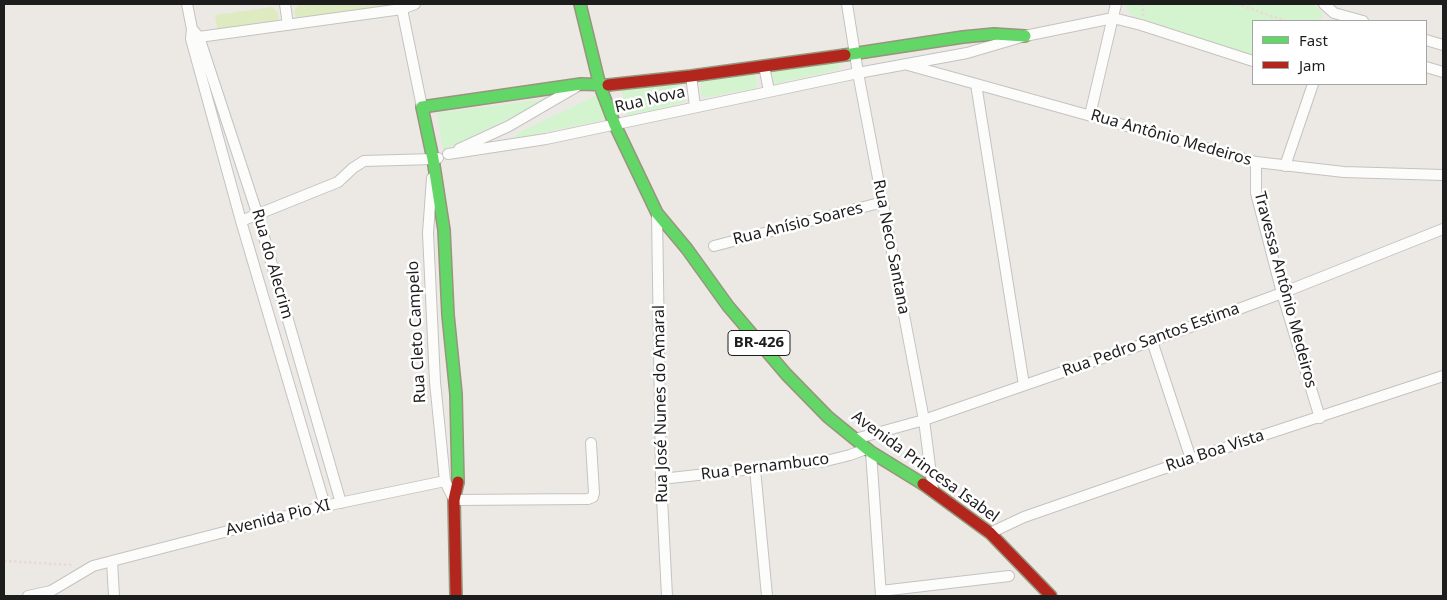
<!DOCTYPE html>
<meta charset="utf-8">
<style>
body{margin:0}
#map{position:relative;width:1447px;height:600px;overflow:hidden;background:#ece9e5;font-family:"Noto Sans",sans-serif}
canvas{display:block}
.frame{position:absolute;inset:0;border:5px solid #1d1d1d;pointer-events:none}
.legend{position:absolute;left:1252px;top:20px;width:175px;height:65px;box-sizing:border-box;background:#fff;border:1px solid #a5a5a5;margin:0;padding:6px 9px;list-style:none;font-size:15px;color:#1d1d1d}
.legend li{display:flex;align-items:center;gap:10px;height:25px}
.legend b{width:25px;border:1px solid #a5a5a5}
</style>
<div id="map">
<canvas width="1447" height="600"></canvas>
<div class="frame"></div>
<ul class="legend">
<li><b style="height:6px;background:#63d668"></b>Fast</li>
<li><b style="height:6px;background:#b3261e"></b>Jam</li>
</ul>
</div>
<script>
const ctx = document.querySelector('canvas').getContext('2d');
ctx.lineJoin = 'round';
function fillPath(path, color) { ctx.fillStyle = color; ctx.fill(path, 'evenodd'); }
const shape = rows => new Path2D(rows.map(r => 'M' + r).join(''));
function strokePath(path, color, width, dash) { ctx.strokeStyle = color; ctx.lineWidth = width; ctx.lineCap = dash ? 'butt' : 'round'; ctx.setLineDash(dash || []); ctx.stroke(path); }
function label(font, color, halo, rows, align = 'center') {
  ctx.font = font + ' "Noto Sans",sans-serif'; ctx.lineWidth = 5; ctx.setLineDash([]); ctx.textBaseline = 'middle'; ctx.strokeStyle = halo; ctx.fillStyle = color; for (const [text, x, y, turn = 0] of rows) {
    ctx.save(); ctx.translate(x, y); ctx.rotate((+turn || 0) * Math.PI / 180); ctx.textAlign = isNaN(turn) ? turn : align; if (halo) ctx.strokeText(text, 0, 0); ctx.fillText(text, 0, 0); ctx.restore();
  }
}
const grass = shape([
 [299,4,406,4,297,19,294,11],
 [272,7,278,13,279,21,219,38,215,15]
]);
const park = shape([
 [1124,4,1314,4,1323,14,1320,21,1253,21,1253,56,1131,15],
 [834,59,841,69,774,84,771,69],
 [755,73,757,88,702,98,700,79],
 [681,82,685,102,628,116,621,89],
 [595,96,600,97,606,115,604,120,512,139,520,132],
 [540,100,546,101,443,150,437,113]
]);
const path = shape([
 [1237,4,1286,21],
 [1143,16,1143,4],
 [4,561,72,565]
]);
const street = shape([
 [187,4,192,29,191,39,241,221,325,506],
 [285,4,288,25],
 [847,4,858,73,924,420,933,490],
 [1324,4,1334,13,1363,21],
 [402,9,422,107],
 [192,29,199,37,257,213,341,503],
 [199,37,402,9,415,4],
 [1426,40,1443,45],
 [908,65,1256,162,1344,172,1443,175],
 [764,66,769,91],
 [1426,67,1443,72],
 [691,76,695,106],
 [976,84,1024,385],
 [1090,115,1116,4],
 [459,149,509,126,576,87],
 [448,154,546,139,858,73,967,53,1025,36,1113,18,1141,25,1253,61],
 [1256,162,1256,193,1282,293,1320,418],
 [1285,166,1313,84],
 [432,178,428,233,435,382,445,481,454,500,588,499,593,497,594,493,591,443],
 [657,213,661,479,667,596],
 [241,221,338,182,353,168,364,161,433,159,438,158],
 [714,246,883,202],
 [1152,341,1191,459],
 [855,439,924,420,1152,341,1282,293,1443,229],
 [871,452,881,596],
 [755,469,767,596],
 [661,479,826,461,850,455,866,449],
 [990,533,1024,517,1191,459,1443,376],
 [112,561,114,596],
 [881,591,1009,576],
 [28,596,51,591,93,566,112,561,325,506,445,481]
]);
const fast = shape([
 [580,4,600,86,615,125,657,213,687,249,728,306,786,374,828,417,871,452,923,484],
 [845,55,963,37,994,34,1025,36],
 [458,482,456,394,448,315,444,230,433,159,422,107,581,84,608,85]
]);
const jam = shape([
 [608,85,691,76,845,55],
 [923,484,990,533,1051,596],
 [456,596,454,500,458,482]
]);
const shields = [
 [759,343,62]
];
const shieldNames = [
 ["BR-426",759,343]
];
const streetNames = [
 ["Rua Nova",650,100,-13],
 ["Rua Antônio Medeiros",1171,138,16],
 ["Rua Anísio Soares",798,224,-14],
 ["Rua Neco Santana",891,247,79],
 ["Rua do Alecrim",272,264,74],
 ["Travessa Antônio Medeiros",1285,290,75],
 ["Rua Cleto Campelo",417,332,-93],
 ["Rua Pedro Santos Estima",1151,340,-20],
 ["Rua José Nunes do Amaral",661,404,-91],
 ["Rua Boa Vista",1215,451,-18],
 ["Rua Pernambuco",765,467,-7],
 ["Avenida Princesa Isabel",925,467,36],
 ["Avenida Pio XI",278,518,-14]
];
fillPath(grass, '#deebc1');
fillPath(park, '#d3f4ce');
strokePath(street, '#c4c3c1', 12);
strokePath(fast, '#97957c', 14);
strokePath(jam, '#97957c', 14);
strokePath(path, '#ebd8d8', 2.5, [2.5, 2.5]);
strokePath(street, '#fcfcfb', 10);
strokePath(fast, '#63d668', 11);
strokePath(jam, '#b3261e', 11);
for (const [x, y, w] of shields) { const box = new Path2D(); box.roundRect(x - w / 2, y - 12.5, w, 25, 4); ctx.fillStyle = '#fff'; ctx.fill(box); strokePath(box, '#1d1d1d', 1); }
label('bold 15px', '#1d1d1d', null, shieldNames);
label('16px', '#1d1d1d', '#fff', streetNames);
</script>
